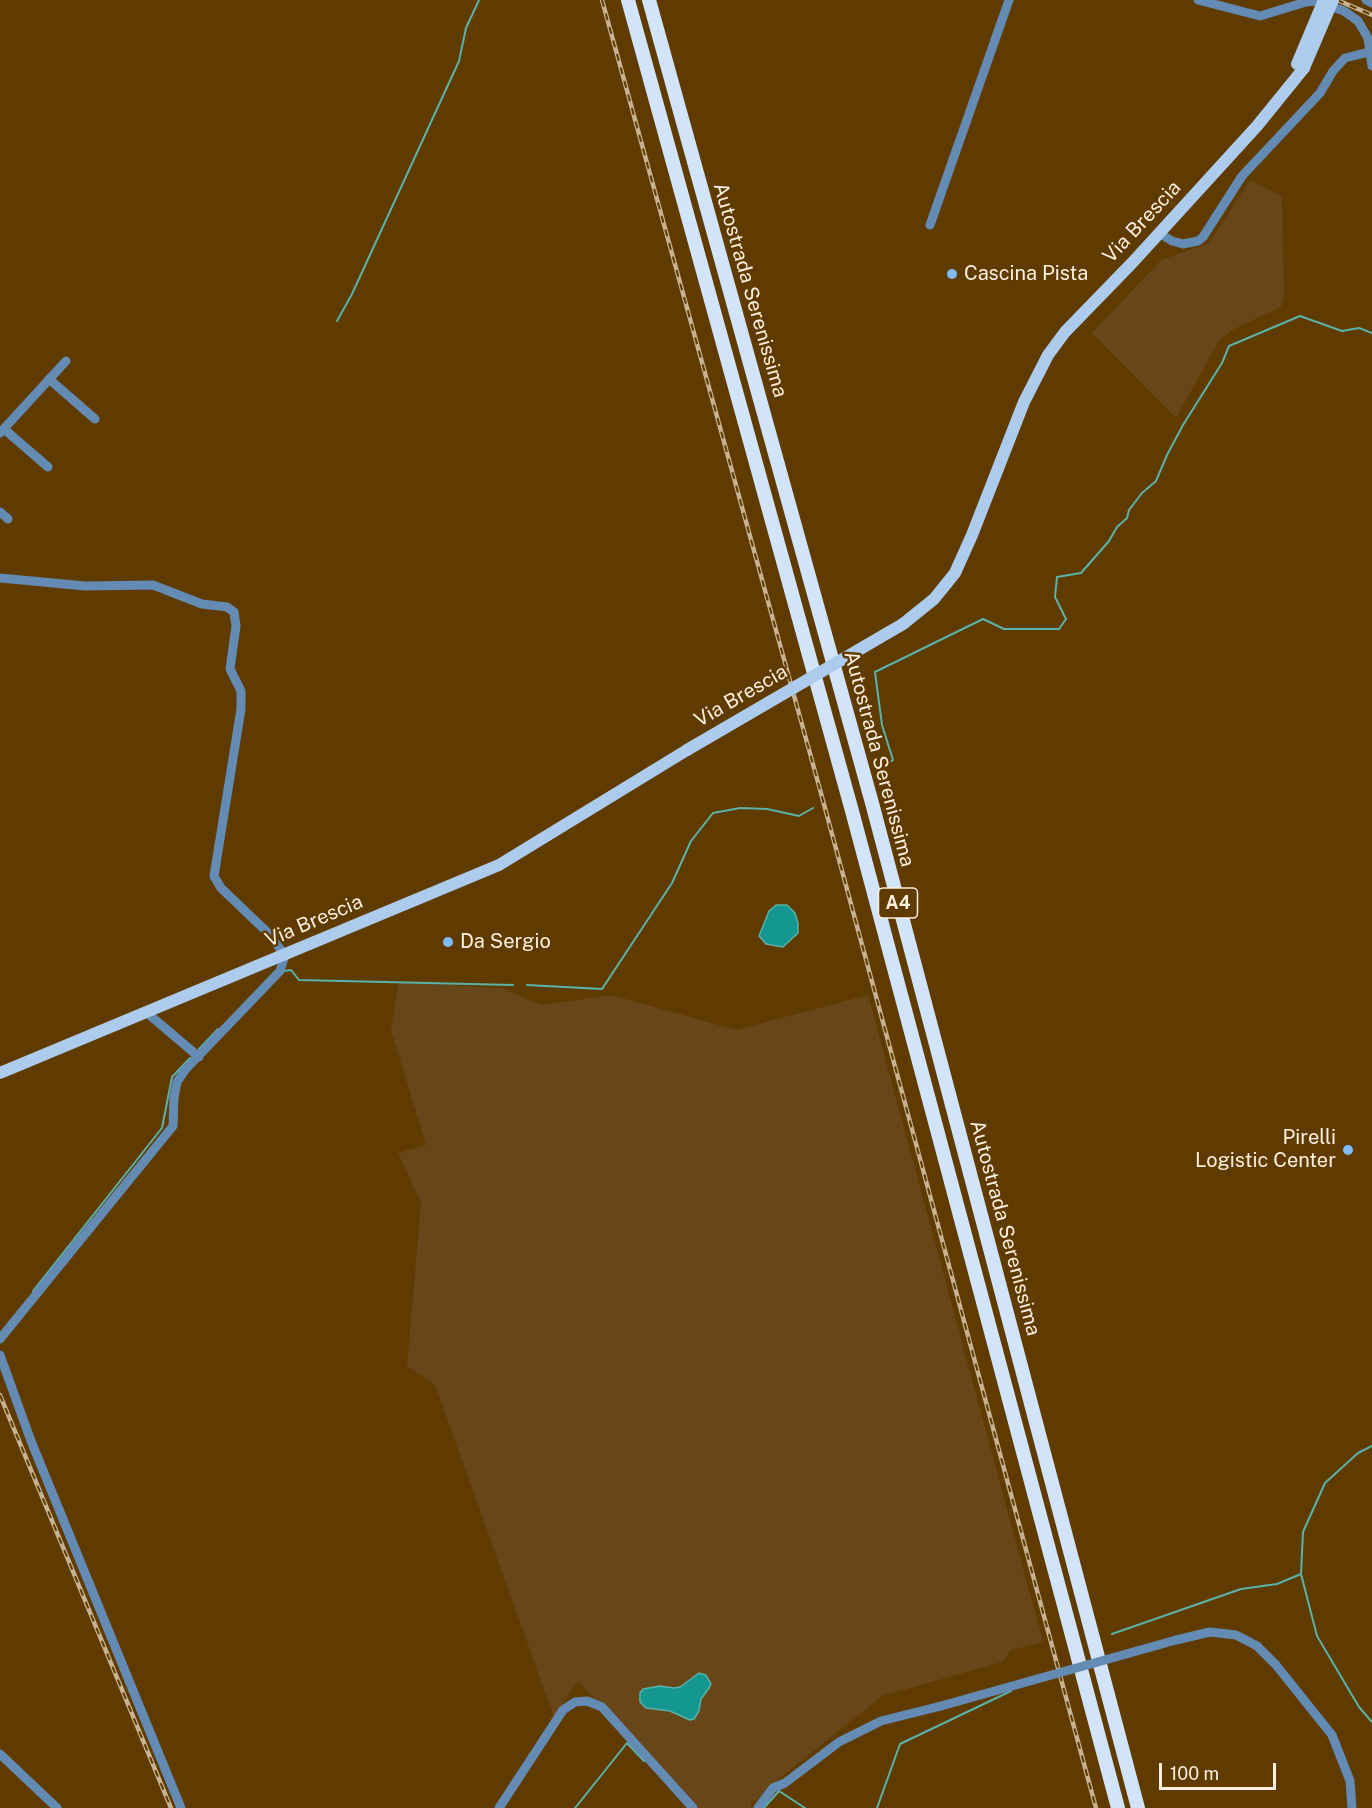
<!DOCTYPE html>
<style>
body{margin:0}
#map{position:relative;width:1372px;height:1808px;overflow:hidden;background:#5f3b00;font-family:"Public Sans",sans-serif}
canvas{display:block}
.scale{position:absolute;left:1159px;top:1763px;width:117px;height:27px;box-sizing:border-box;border:3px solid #fef0e1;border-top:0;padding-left:8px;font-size:18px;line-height:21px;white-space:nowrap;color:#fef0e1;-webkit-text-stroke:4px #5f3b00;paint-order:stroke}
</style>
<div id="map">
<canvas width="1372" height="1808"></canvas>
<div class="scale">100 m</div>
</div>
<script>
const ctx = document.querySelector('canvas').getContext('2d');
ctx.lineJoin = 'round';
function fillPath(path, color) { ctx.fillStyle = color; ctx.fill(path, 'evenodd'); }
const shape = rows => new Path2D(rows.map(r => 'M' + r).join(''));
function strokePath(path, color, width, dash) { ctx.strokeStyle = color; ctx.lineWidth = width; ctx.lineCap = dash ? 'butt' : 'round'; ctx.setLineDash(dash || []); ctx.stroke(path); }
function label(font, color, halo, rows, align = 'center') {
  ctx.font = font + ' "Public Sans",sans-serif'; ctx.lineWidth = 5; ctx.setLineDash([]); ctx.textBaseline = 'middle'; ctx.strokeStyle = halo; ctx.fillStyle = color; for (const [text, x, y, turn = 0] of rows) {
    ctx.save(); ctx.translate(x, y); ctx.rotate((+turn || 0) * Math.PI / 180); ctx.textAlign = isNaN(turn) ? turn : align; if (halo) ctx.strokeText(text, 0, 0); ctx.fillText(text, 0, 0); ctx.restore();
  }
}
const built = shape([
 [1250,180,1282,196,1284,296,1281,307,1232,330,1219,341,1176,418,1092,333,1161,260,1209,243],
 [399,981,505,989,541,1005,612,995,736,1030,868,995,1043,1642,1011,1650,1002,1662,882,1696,770,1786,760,1799,751,1801,751,1808,697,1808,578,1681,554,1717,435,1385,407,1366,421,1203,398,1153,426,1145,391,1030]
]);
const water = shape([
 [776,905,787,905,795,913,798,923,798,933,783,947,766,944,759,936,769,911,776,905],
 [699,1673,706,1675,711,1684,709,1688,701,1699,699,1711,694,1719,690,1720,670,1711,646,1708,640,1702,640,1693,643,1689,660,1686,674,1688,680,1687,699,1673]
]);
const stream = shape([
 [337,321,352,294,459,61,466,28,479,0],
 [890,762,893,760,882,725,875,672,983,619,1004,629,1059,629,1066,619,1055,597,1057,577,1081,573,1109,541,1117,527,1127,518,1129,510,1142,493,1156,481,1167,455,1183,425,1222,363,1229,346,1300,316,1342,331,1359,328,1372,333],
 [284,971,291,970,299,980,513,985],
 [527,985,602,989,672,883,691,841,713,813,740,808,767,809,799,816,813,808],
 [199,1049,218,1029],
 [33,1291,162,1128,172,1077,190,1058],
 [1372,1446,1358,1453,1325,1483,1303,1532,1301,1574,1317,1636,1359,1707,1372,1722],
 [1112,1634,1241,1589,1277,1584,1301,1574],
 [575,1808,627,1743,644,1761],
 [764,1808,779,1791,805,1808],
 [877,1808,900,1744,1011,1691]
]);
const minor = shape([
 [1198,0,1260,16,1306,2,1315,1,1344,11,1358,21,1368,38,1372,66],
 [1366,0,1372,3],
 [930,225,1009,0],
 [1159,233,1172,241,1183,244,1198,241,1203,237,1242,176,1320,93,1333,71,1345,58,1369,52],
 [49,379,95,419],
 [4,429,48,467],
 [0,433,66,361],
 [0,512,8,519],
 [0,578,85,586,153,585,202,604,227,607,234,612,236,626,230,669,241,691,241,709,214,876,221,888,267,932,285,955,280,971,185,1070,177,1082,174,1098,173,1126,0,1339],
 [146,1012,199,1057],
 [0,1355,31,1441,181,1808],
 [1176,1640,1210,1632,1236,1635,1257,1646,1276,1665,1332,1735,1350,1781,1352,1808],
 [0,1754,57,1808],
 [499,1808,563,1710,575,1702,587,1701,602,1707,693,1808],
 [758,1808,773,1788,785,1783,839,1742,881,1721,941,1706]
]);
const major = shape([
 [903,624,934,599,955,573,972,535,1024,402,1048,355,1065,332,1132,263,1257,126,1304,68],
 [0,1073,499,865,687,750]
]);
const highway = shape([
 [628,0,852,811,1118,1808],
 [649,0,872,803,1138,1808]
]);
const rail = shape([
 [602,0,819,786,1096,1808],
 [1337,0,1372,15],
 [0,1395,171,1808]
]);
const minorBridge = shape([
 [941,1706,1176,1640]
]);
const majorBridge = shape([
 [1297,64,1324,0],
 [1304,68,1333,0],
 [687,750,903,624]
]);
const markers = [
 [952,274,6,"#81bcfa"],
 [448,942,6,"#81bcfa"],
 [1348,1150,6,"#81bcfa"]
];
const shields = [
 [898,903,39]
];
const shieldNames = [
 ["A4",898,903]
];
const streetNames = [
 ["Via Brescia",1142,222,-47],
 ["Autostrada Serenissima",750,290,74],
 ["Via Brescia",741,696,-30],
 ["Autostrada Serenissima",879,759,75],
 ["Via Brescia",314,921,-23],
 ["Autostrada Serenissima",1005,1228,75]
];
const poiNames = [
 ["Cascina Pista",964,274],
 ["Da Sergio",460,942],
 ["Pirelli",1336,1138,"right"],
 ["Logistic Center",1336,1161,"right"]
];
fillPath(built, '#67461a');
fillPath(water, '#149791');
strokePath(water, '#5ab2a9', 1.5);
strokePath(stream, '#5ab2a9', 2);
strokePath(minor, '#638bb4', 9);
strokePath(major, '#adcced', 12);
strokePath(highway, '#d2e4f9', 14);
strokePath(rail, '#c7b294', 4.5);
strokePath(rail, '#5f3b00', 2, [7]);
strokePath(minorBridge, '#638bb4', 9);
strokePath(majorBridge, '#adcced', 12);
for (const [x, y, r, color] of markers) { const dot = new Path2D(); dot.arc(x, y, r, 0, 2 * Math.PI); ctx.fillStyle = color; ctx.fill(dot); strokePath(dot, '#5f3b00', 2); }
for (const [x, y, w] of shields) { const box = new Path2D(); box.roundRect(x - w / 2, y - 15, w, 30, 4.5); ctx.fillStyle = '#5f3b00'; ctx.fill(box); strokePath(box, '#fef0e1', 1.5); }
label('bold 18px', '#fef0e1', null, shieldNames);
label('20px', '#fef0e1', '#5f3b00', streetNames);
label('20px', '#fef0e1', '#5f3b00', poiNames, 'left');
</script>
